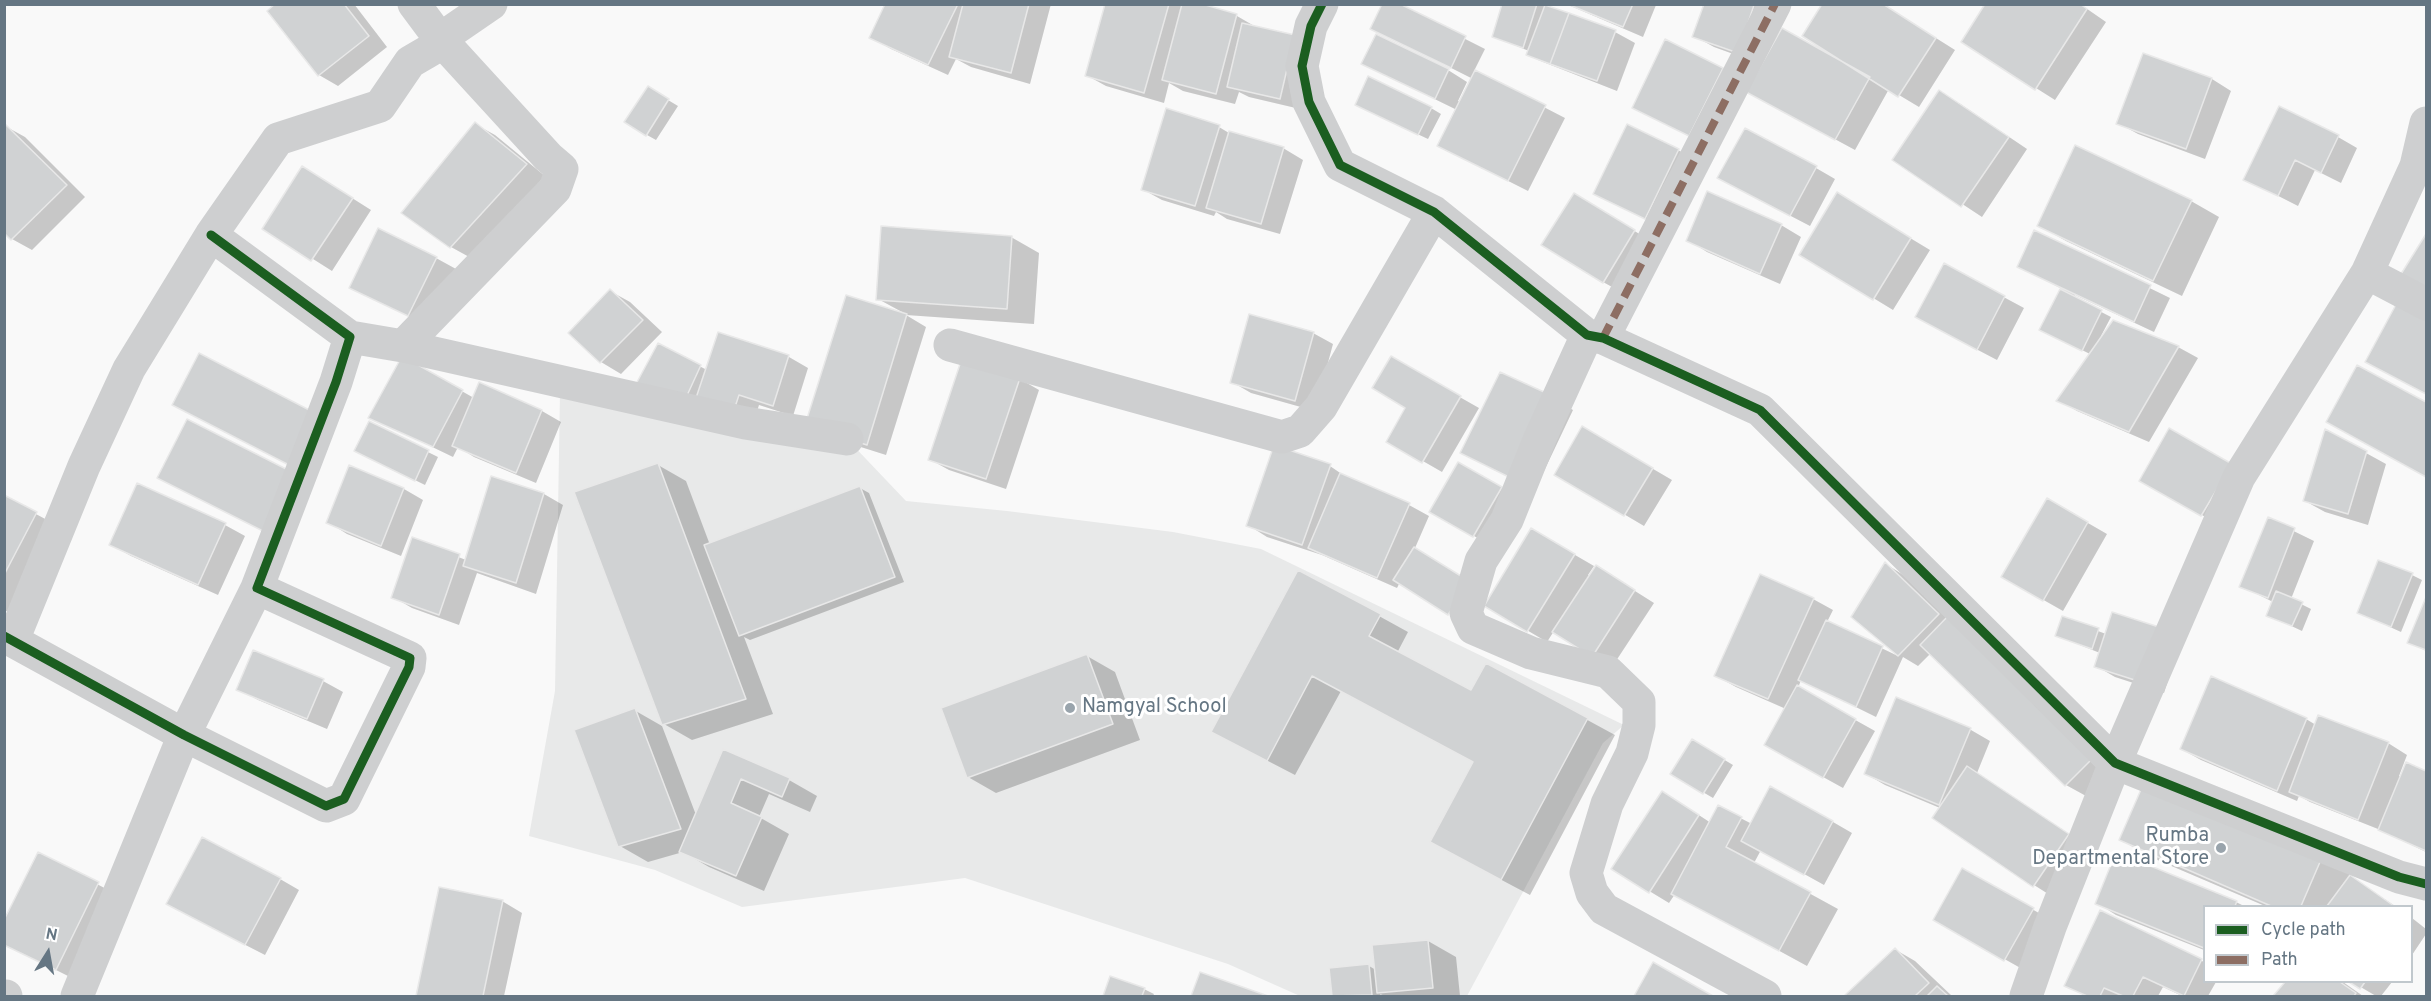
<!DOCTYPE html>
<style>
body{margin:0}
#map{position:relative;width:2431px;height:1001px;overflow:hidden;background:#f9f9f9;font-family:Overpass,sans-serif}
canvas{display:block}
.frame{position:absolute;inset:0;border:6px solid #657683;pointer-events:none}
.legend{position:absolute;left:2203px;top:905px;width:210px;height:78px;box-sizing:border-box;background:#fff;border:2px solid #c1c8cd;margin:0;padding:8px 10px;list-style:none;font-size:18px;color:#657683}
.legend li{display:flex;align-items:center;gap:12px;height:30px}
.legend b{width:30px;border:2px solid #c1c8cd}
.north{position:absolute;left:18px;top:923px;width:60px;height:60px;-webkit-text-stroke:4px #fff;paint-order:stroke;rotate:11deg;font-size:16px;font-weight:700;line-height:24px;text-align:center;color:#657683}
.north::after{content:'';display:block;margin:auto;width:21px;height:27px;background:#657683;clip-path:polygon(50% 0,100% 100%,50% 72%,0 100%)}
</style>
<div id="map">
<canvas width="2431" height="1001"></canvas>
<div class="frame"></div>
<ul class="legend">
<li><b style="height:8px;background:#1b5e20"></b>Cycle path</li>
<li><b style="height:8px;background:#8d6e63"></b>Path</li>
</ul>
<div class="north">N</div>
</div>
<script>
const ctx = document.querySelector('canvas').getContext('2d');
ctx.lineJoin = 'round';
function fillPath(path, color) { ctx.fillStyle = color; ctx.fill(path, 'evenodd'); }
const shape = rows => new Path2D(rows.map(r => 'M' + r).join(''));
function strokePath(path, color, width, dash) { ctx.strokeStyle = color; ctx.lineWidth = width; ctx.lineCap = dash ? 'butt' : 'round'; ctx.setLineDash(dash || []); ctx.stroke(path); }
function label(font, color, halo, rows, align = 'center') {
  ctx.font = font + ' Overpass,sans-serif'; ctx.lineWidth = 6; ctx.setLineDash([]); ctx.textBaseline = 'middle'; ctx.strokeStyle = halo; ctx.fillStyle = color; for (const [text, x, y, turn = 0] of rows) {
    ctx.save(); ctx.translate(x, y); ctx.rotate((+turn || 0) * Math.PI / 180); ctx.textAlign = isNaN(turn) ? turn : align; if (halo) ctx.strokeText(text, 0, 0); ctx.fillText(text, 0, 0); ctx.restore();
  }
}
const built = shape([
 [560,393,847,439,906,501,1007,511,1173,532,1261,549,1624,725,1603,743,1467,996,1300,996,1228,964,965,878,742,907,655,870,529,836,555,691]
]);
const shadow = shape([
 [277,4,354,4,387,47,338,86,319,75],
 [886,4,1051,4,1030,84,971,67,956,59,948,75,891,49,871,38],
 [1106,4,1196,4,1237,16,1256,27,1294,36,1300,109,1249,97,1239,92,1235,104,1183,91,1169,83,1164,103,1106,86,1086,75],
 [1396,4,1485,49,1474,71,1565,118,1528,191,1439,146,1457,110,1363,64,1448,70,1467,82,1458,101,1461,102,1473,79,1372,28],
 [1504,4,1548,4,1547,7,1615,32,1635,43,1617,91,1538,60,1528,54,1529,51,1494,37],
 [1566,4,1656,4,1656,5,1643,37],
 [1705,4,1766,4,1758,63,1714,47,1694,36],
 [1882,4,1955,50,1919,107,1889,89,1855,150,1768,103,1843,64],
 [2080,4,2106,22,2055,100,1963,42],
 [2144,54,2212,79,2231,91,2205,159,2138,134,2118,123],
 [648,88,678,106,656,140,647,135],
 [1959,103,2027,149,1982,217,1894,159],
 [1431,108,1441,114,1428,139,1366,110],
 [475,124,495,135,545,176,471,258,451,247],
 [5,126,25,137,85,197,32,250,12,239,4,231],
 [1219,127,1229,133,1283,148,1303,160,1280,234,1227,219,1216,212,1214,216,1162,200,1142,189],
 [2338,137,2357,148,2341,183,2315,170,2298,206,2245,179],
 [1678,150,1697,161,1665,229,1595,194],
 [1816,168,1835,179,1810,226,1739,189],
 [322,179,371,210,332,271,264,228],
 [2191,201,2219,217,2182,296,2066,241,2038,225],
 [1594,206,1654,243,1623,293,1603,282],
 [1857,206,1930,250,1893,310,1801,254],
 [1781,225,1801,237,1780,284,1707,252,1688,240],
 [2035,232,2170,298,2154,332,2075,295,2074,298,2111,317,2101,336,2103,337,2113,322,2178,347,2198,358,2149,442,2077,411,2058,400,2090,354,2041,330,2062,289,2019,267],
 [1011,237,1039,253,1034,324,906,315,926,327,886,455,826,436,902,312,878,299],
 [2426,237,2426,289,2403,273],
 [436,258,456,269,428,326,351,288],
 [1944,265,2024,308,1997,360,1936,328],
 [610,291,630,302,662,332,621,374,601,362,570,333],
 [2426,316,2426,394,2387,372],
 [1313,333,1333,344,1315,411,1251,393,1232,382],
 [719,334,789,357,808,368,793,416,759,405,753,424,694,407,658,345,707,370],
 [403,358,474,398,542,411,561,422,536,483,474,457,458,447,453,457,370,417],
 [1391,358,1479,408,1442,472,1388,441,1407,407],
 [2358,367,2426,404,2426,476,2348,432],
 [1020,379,1039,390,1006,489,949,470,929,459],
 [1554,399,1573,410,1535,490,1462,453],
 [369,423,438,457,425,485,366,456],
 [1583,428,1672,480,1644,526,1556,474],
 [2366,453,2386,464,2368,525,2325,512,2305,501],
 [1458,464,1520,500,1493,547,1431,511],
 [658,465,686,481,710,545,860,488,869,493,904,582,750,640,744,637,773,714,692,740,664,724],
 [1330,466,1349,479,1409,505,1429,516,1415,548,1468,624,1400,582,1397,588,1322,555,1267,537,1248,525],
 [350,467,404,489,423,500,401,556,347,534,328,522],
 [2250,476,2221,526,2141,480],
 [492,478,544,494,563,505,536,594,477,573,459,625,412,608,393,597,412,539,466,560],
 [138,485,225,525,245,536,218,595,131,556,111,545],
 [4,497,64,529,19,617,4,610],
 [2048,500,2107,534,2063,611,2003,577],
 [2269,519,2314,541,2291,599,2311,609,2302,631,2268,615,2273,602,2241,586],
 [1532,530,1594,566,1588,575,1590,576,1597,567,1654,603,1612,667,1554,631,1547,642,1486,606],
 [1886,564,1905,576,2113,768,2086,796,2066,785,1931,653,1918,666,1903,657,1876,717,1801,680,1798,688,1875,731,1843,788,1785,756,1786,709,1736,687,1716,676,1813,599,1833,610,1827,622,1898,656],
 [1299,572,1408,632,1397,653,1471,692,1486,665,1615,735,1530,895,1460,858,1475,762,1341,691,1295,775,1241,747],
 [2412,575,2422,580,2401,632,2359,613],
 [2426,601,2426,651,2409,642],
 [2063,618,2106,634,2181,641,2164,693,2115,677,2096,666,2100,653,2057,636],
 [254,652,323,681,343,692,327,729,258,700,238,689],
 [1087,656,1115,672,1140,740,996,793,968,777],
 [1897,699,1971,730,1990,741,1977,773,2087,846,2053,897,2034,885,1940,808,1885,785,1866,774],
 [634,710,662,726,696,815,724,751,789,780,817,796,810,812,769,794,759,817,789,834,764,891,709,867,683,852,648,862,620,846],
 [2306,719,2316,725,2388,743,2407,755,2399,776,2402,777,2407,764,2426,772,2426,852,2378,829,2310,802,2299,796,2297,801,2201,760,2181,749],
 [1693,741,1733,765,1713,798,1672,774],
 [2146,780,2350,872,2349,876,2395,906,2265,906,2148,856,2121,840],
 [1682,804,1711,823,1719,807,1752,824,1833,822,1852,833,1824,885,1761,850,1754,863,1838,909,1807,966,1675,894,1669,903,1613,869],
 [39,854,118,895,76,980,16,950],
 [1963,870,2053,921,2024,970,1935,920],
 [280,879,299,890,265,955,187,915],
 [440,888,502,901,522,913,504,996,417,996],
 [2236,902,2244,906,2204,906,2204,950,2116,915,2097,903],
 [2101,912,2204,962,2204,982,2216,982,2208,996,2182,996,2163,987,2158,996,2085,996,2066,985],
 [2412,918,2426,929,2426,934,2412,955],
 [1428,941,1456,957,1460,996,1385,996,1380,994,1381,996,1334,996,1331,969,1369,966,1376,970],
 [1896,950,1915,961,1952,996,1846,996],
 [1654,964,1710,996,1635,996],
 [1201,974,1264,996,1193,996],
 [1111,978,1144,989,1154,994,1153,996,1104,996],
 [2287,982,2343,982,2363,996,2275,996],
 [2352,982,2392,982,2381,996,2376,996]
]);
const building = shape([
 [275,4,344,4,369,36,318,76,267,11,275,4],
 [885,4,958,4,928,65,869,38,885,4],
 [963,4,1029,4,1011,73,949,57,963,4],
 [1105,4,1169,4,1144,93,1085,76,1105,4],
 [1182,4,1202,4,1237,14,1216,94,1162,80,1182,4],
 [1382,4,1400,4,1466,36,1451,68,1370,29,1382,4],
 [1502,4,1537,4,1523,48,1492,37,1502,4],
 [1567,4,1633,4,1623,27,1567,4],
 [1704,4,1754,5,1738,53,1692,37,1704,4],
 [1822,4,1883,4,1936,38,1898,97,1802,36,1822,4],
 [1985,4,2080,4,2087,9,2035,90,1961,42,1985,4],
 [1545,5,1569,13,1550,64,1526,55,1545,5],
 [1569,13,1616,30,1597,81,1550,64,1569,13],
 [1242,23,1295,35,1280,99,1227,87,1242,23],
 [1782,28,1870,77,1835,140,1746,92,1782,28],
 [1376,34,1449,69,1435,99,1361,64,1376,34],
 [1665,39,1723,68,1689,136,1632,108,1665,39],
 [2143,53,2212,78,2186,149,2116,124,2143,53],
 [1475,70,1546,105,1508,181,1437,146,1475,70],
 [1368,76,1432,107,1418,135,1355,105,1368,76],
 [648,86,669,99,646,136,624,122,648,86],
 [1939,90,2009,137,1961,207,1892,160,1939,90],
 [2279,106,2339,135,2321,173,2295,160,2278,196,2243,180,2279,106],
 [1166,108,1220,125,1195,206,1141,190,1166,108],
 [475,122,527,164,450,248,401,213,475,122],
 [5,124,67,185,11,240,4,233,5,124],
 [1627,124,1679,149,1645,219,1593,194,1627,124],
 [1745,128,1817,166,1790,216,1717,178,1745,128],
 [1229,131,1284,147,1261,224,1206,208,1229,131],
 [2075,145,2192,200,2153,281,2037,226,2075,145],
 [302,166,353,198,311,261,262,229,302,166],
 [1707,191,1782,224,1760,274,1686,241,1707,191],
 [1837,192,1911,238,1873,300,1799,255,1837,192],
 [1574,193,1635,230,1603,283,1541,245,1574,193],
 [881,226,1012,236,1007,309,876,300,881,226],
 [378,228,437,257,408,316,349,288,378,228],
 [2034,230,2151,285,2134,322,2017,267,2034,230],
 [2426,234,2426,291,2401,274,2426,234],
 [1944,263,2005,296,1977,350,1915,317,1944,263],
 [610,289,643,320,600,363,568,333,610,289],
 [2060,289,2102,310,2082,351,2039,330,2060,289],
 [846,295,907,314,867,445,805,425,846,295],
 [2399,299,2426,314,2426,394,2365,362,2399,299],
 [1249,314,1314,332,1295,401,1230,383,1249,314],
 [2113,320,2179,346,2129,432,2056,401,2113,320],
 [718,332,789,355,773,406,739,395,733,413,695,401,718,332],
 [658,343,701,365,684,402,636,384,658,343],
 [199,353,317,414,289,465,172,405,199,353],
 [402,356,463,390,433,447,368,418,402,356],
 [1391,356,1461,396,1422,463,1386,442,1405,408,1372,388,1391,356],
 [962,358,1020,378,986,479,928,460,962,358],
 [2357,365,2426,402,2426,477,2326,422,2357,365],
 [1500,372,1555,397,1515,480,1460,453,1500,372],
 [479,382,542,410,516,473,452,446,479,382],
 [187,419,292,472,263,531,157,478,187,419],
 [369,421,429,450,415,481,354,451,369,421],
 [1582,426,1653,468,1624,516,1554,475,1582,426],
 [2169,428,2232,464,2201,516,2139,481,2169,428],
 [2325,429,2367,451,2348,514,2303,501,2325,429],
 [1274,445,1331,464,1302,545,1246,526,1274,445],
 [1458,462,1502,487,1473,537,1429,512,1458,462],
 [658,463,746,699,662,725,574,492,658,463],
 [349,465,404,488,381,546,326,523,349,465],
 [1340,473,1410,503,1377,578,1308,548,1340,473],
 [491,476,544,493,516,583,463,566,491,476],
 [137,483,226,523,198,585,109,545,137,483],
 [860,486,895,577,739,636,704,545,860,486],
 [4,495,37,512,4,575,4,495],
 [2047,498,2088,522,2043,601,2001,577,2047,498],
 [2268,517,2295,528,2268,598,2239,587,2268,517],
 [1531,528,1575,554,1527,632,1484,606,1531,528],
 [412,537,460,554,439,615,391,598,412,537],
 [1414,547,1469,581,1448,615,1393,580,1414,547],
 [2378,560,2413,573,2391,627,2357,613,2378,560],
 [1885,562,1939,614,1898,656,1851,617,1885,562],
 [1596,565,1635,590,1592,657,1552,632,1596,565],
 [1298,570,1381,614,1369,636,1471,690,1486,663,1588,718,1501,880,1430,842,1473,762,1312,676,1267,761,1211,732,1298,570],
 [1760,574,1814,598,1768,699,1714,676,1760,574],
 [2276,591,2303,602,2292,626,2266,616,2276,591],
 [2426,597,2426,650,2407,643,2426,597],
 [2112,612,2162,628,2144,683,2094,667,2112,612],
 [1950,614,2095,756,2065,786,1920,645,1950,614],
 [2062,616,2099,628,2092,649,2055,636,2062,616],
 [1826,620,1883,646,1856,707,1798,680,1826,620],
 [253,650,324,679,307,719,236,690,253,650],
 [1087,654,1113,724,967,778,941,708,1087,654],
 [2211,676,2307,718,2277,791,2180,749,2211,676],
 [1797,685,1856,719,1823,778,1764,745,1797,685],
 [1896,697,1971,728,1939,805,1864,774,1896,697],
 [635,708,681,829,618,847,574,730,635,708],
 [2318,715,2389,742,2358,820,2289,792,2318,715],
 [1692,739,1725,759,1703,794,1670,774,1692,739],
 [723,749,790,778,782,797,741,779,731,803,762,817,736,876,679,852,723,749],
 [2406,762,2426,771,2426,851,2378,830,2406,762],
 [1967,766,2069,834,2033,887,1932,818,1967,766],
 [2146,778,2323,855,2301,906,2271,906,2119,840,2146,778],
 [1770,786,1833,821,1804,875,1741,841,1770,786],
 [1662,791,1699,815,1649,893,1611,869,1662,791],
 [1718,805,1742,817,1726,847,1811,892,1779,951,1671,894,1718,805],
 [202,837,281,878,245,945,166,904,202,837],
 [38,852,99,882,56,970,4,945,4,920,38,852],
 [2116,852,2237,901,2235,906,2204,906,2204,948,2095,904,2116,852],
 [1962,868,2034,908,2004,961,1933,920,1962,868],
 [2350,875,2394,906,2327,906,2350,875],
 [439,887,503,900,483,996,416,996,439,887],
 [2100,910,2202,959,2184,996,2143,977,2133,996,2123,996,2104,988,2100,996,2087,996,2064,986,2100,910],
 [1428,940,1433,988,1377,993,1372,945,1428,940],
 [1895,948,1929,983,1915,996,1844,996,1895,948],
 [1653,962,1713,996,1634,996,1653,962],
 [1369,964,1372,995,1332,996,1329,968,1369,964],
 [1200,972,1268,996,1191,996,1200,972],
 [1110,976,1145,988,1142,996,1103,996,1110,976],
 [2285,982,2340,982,2356,993,2354,996,2273,996,2285,982],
 [2349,982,2365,982,2360,989,2349,982],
 [1937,986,1948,996,1927,996,1937,986]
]);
const street = shape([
 [1322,4,1311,26,1302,66,1309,102,1340,165,1434,212,1587,335,1603,338,1760,410,2115,763,2399,877,2426,884],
 [2367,273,2426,304],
 [1587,335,1540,438,1507,520,1481,561,1466,613,1473,628,1531,653,1608,672,1639,702,1639,725,1632,753,1607,804,1586,873,1592,893,1604,909,1765,996],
 [350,337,403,346,555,189,562,169,548,157,440,39,491,4],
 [1603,338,1775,4],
 [950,345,1282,437,1300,431,1321,407,1434,212],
 [403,346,745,423,847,439],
 [4,636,184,735,326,806,344,799,409,667,410,658,257,588,336,382,350,337,211,235],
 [13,640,84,466,129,369,211,235,278,139,380,106,410,62,434,48,440,39,414,4],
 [4,996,6,996],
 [77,996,184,735,257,588],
 [2026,996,2050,927,2115,763,2239,477,2367,273,2416,166,2426,123]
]);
const quiet = shape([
 [1603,338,1775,4]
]);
const cycleway = shape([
 [1322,4,1311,26,1302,66,1309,102,1340,165,1434,212,1587,335,1603,338,1760,410,2115,763,2399,877,2426,884],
 [4,636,184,735,326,806,344,799,409,667,410,658,257,588,336,382,350,337,211,235]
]);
const markers = [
 [1070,708,6,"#99a4ac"],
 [2221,848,6,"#99a4ac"]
];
const poiNames = [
 ["Namgyal School",1082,708],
 ["Rumba",2209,837,"right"],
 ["Departmental Store",2209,860,"right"]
];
fillPath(built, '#e8e9e9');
fillPath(shadow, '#0003');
fillPath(building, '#d0d2d3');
strokePath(building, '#e8e8e8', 1.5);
strokePath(street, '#cecfd0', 33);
strokePath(quiet, '#8d6e63', 8, [15, 8]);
strokePath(cycleway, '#1b5e20', 9);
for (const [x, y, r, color] of markers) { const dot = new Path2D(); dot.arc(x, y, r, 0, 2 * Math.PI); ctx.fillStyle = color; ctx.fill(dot); strokePath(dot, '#fff', 2); }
label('20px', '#657683', '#fff', poiNames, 'left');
</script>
